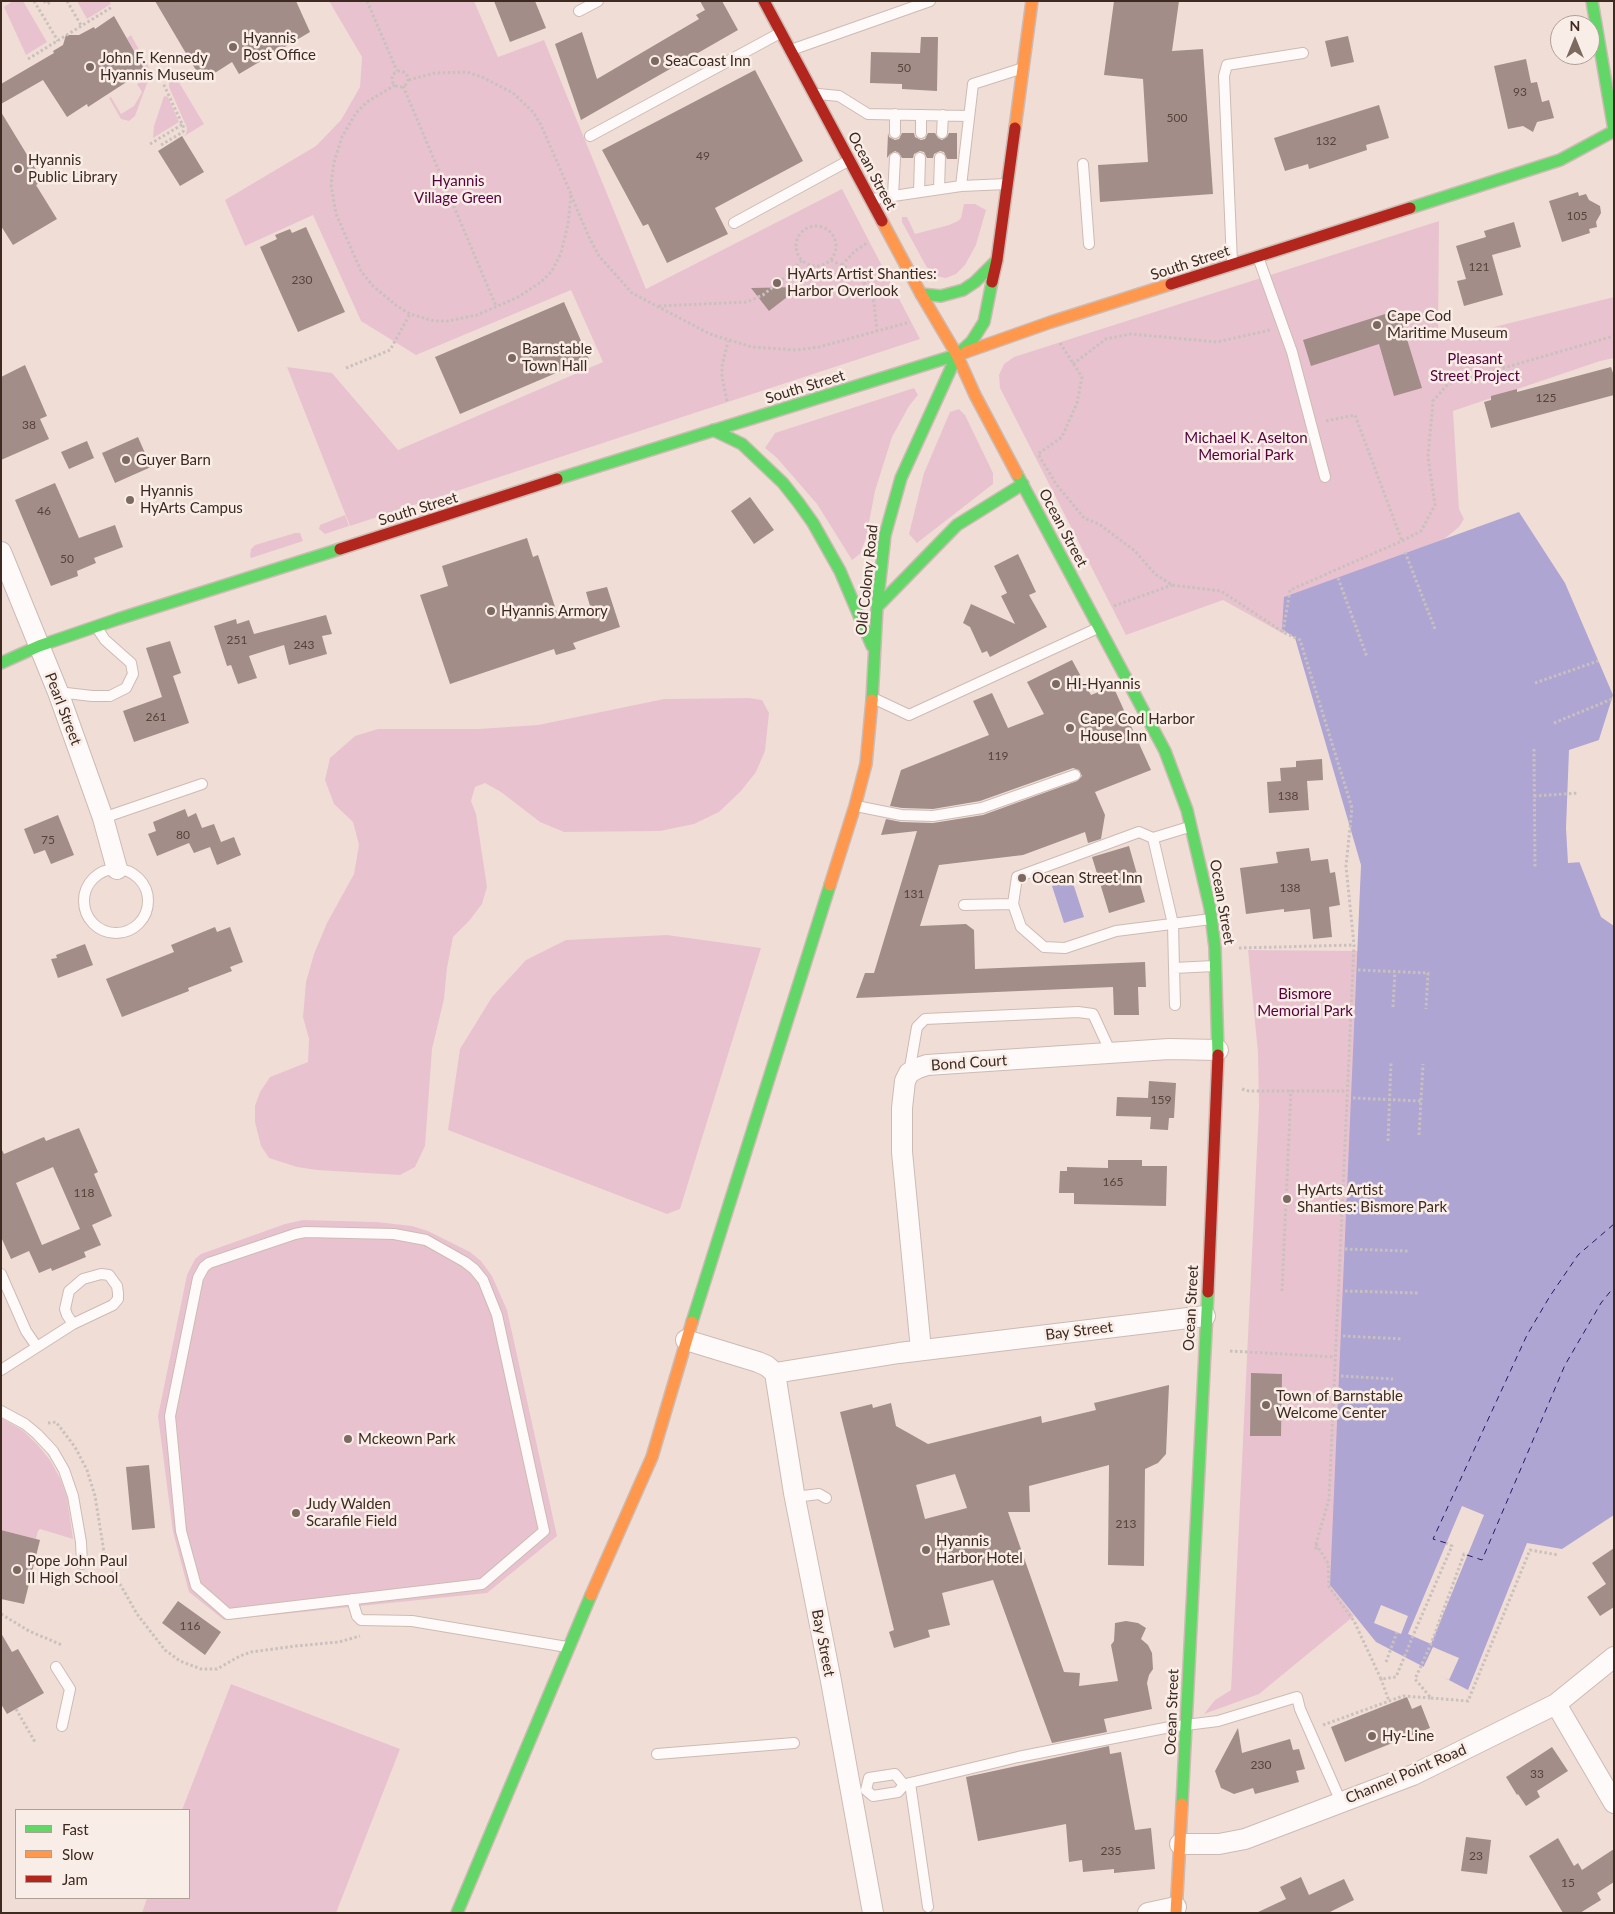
<!DOCTYPE html>
<style>
body{margin:0}
#map{position:relative;width:1615px;height:1914px;overflow:hidden;background:#f0ded6;font-family:Lato,sans-serif}
canvas{display:block}
.frame{position:absolute;inset:0;border:2px solid #3e2a20;pointer-events:none}
.legend{position:absolute;left:15px;top:1809px;width:175px;height:90px;box-sizing:border-box;background:#f8ede7;border:1px solid #ae9f97;margin:0;padding:6px 9px;list-style:none;font-size:15px;color:#3e2a20}
.legend li{display:flex;align-items:center;gap:10px;height:25px}
.legend b{width:25px;border:1px solid #ae9f97}
.north{position:absolute;left:1550px;top:15px;width:50px;height:50px;box-sizing:border-box;background:#f8ede7;border:1px solid #ae9f97;border-radius:50%;rotate:0deg;font-size:14px;font-weight:700;line-height:20px;text-align:center;color:#3e2a20}
.north::after{content:'';display:block;margin:auto;width:18px;height:22px;background:#7c6960;clip-path:polygon(50% 0,100% 100%,50% 72%,0 100%)}
</style>
<div id="map">
<canvas width="1615" height="1914"></canvas>
<div class="frame"></div>
<ul class="legend">
<li><b style="height:6px;background:#63d668"></b>Fast</li>
<li><b style="height:6px;background:#ff974d"></b>Slow</li>
<li><b style="height:6px;background:#b3261e"></b>Jam</li>
</ul>
<div class="north">N</div>
</div>
<script>
const ctx = document.querySelector('canvas').getContext('2d');
ctx.lineJoin = 'round';
function fillPath(path, color) { ctx.fillStyle = color; ctx.fill(path, 'evenodd'); }
const shape = rows => new Path2D(rows.map(r => 'M' + r).join(''));
function strokePath(path, color, width, dash) { ctx.strokeStyle = color; ctx.lineWidth = width; ctx.lineCap = dash ? 'butt' : 'round'; ctx.setLineDash(dash || []); ctx.stroke(path); }
function label(font, color, halo, rows, align = 'center') {
  ctx.font = font + ' Lato,sans-serif'; ctx.lineWidth = 5; ctx.setLineDash([]); ctx.textBaseline = 'middle'; ctx.strokeStyle = halo; ctx.fillStyle = color; for (const [text, x, y, turn = 0] of rows) {
    ctx.save(); ctx.translate(x, y); ctx.rotate((+turn || 0) * Math.PI / 180); ctx.textAlign = isNaN(turn) ? turn : align; if (halo) ctx.strokeText(text, 0, 0); ctx.fillText(text, 0, 0); ctx.restore();
  }
}
const green = shape([
 [13,1,23,1,47,42,26,55,4,7],
 [77,1,109,1,111,4,87,19],
 [329,1,474,1,498,57,544,40,646,289,842,189,920,339,350,526,287,367,332,373,398,450,603,362,571,290,416,355,361,321,313,215,245,246,225,200,316,146,341,120,360,87,362,57],
 [131,35,148,66,149,78,135,116,129,121,121,119,109,98,111,97,121,114,134,106,142,92,137,84,147,78,143,71,145,69,127,38],
 [168,64,204,124,183,137,186,134,187,128,169,87],
 [164,96,168,97,179,122,153,138,154,126],
 [964,204,975,204,986,210,976,245,965,265,956,274,946,278,935,276,926,266,902,222,902,217,907,217,915,234,949,225,958,221,961,218],
 [1439,221,1438,341,1614,297,1614,358,1600,361,1453,411,1459,509,1464,519,1459,527,1443,540,1295,595,1284,634,1223,600,1126,635,1000,388,999,375,1004,364,1014,357],
 [914,388,918,395,909,406,892,437,875,491,866,538,860,554,852,560,817,504,777,458,765,448,775,433],
 [959,409,965,415,993,473,993,484,917,543,909,534,924,473,950,412],
 [345,515,349,526,325,534,319,529,320,525],
 [295,533,300,533,303,541,251,558,250,556,251,549,255,545],
 [749,698,762,700,769,713,765,751,756,772,741,791,719,812,694,824,660,831,564,832,540,822,501,792,485,783,475,787,471,801,476,814,487,887,482,904,469,921,453,937,447,968,444,999,432,1049,425,1146,415,1167,400,1175,317,1170,297,1167,269,1158,261,1146,255,1122,255,1106,260,1092,270,1077,308,1062,309,1039,303,1017,306,982,314,954,327,923,354,874,359,845,353,822,334,804,325,780,330,758,355,736,378,729,478,729,538,725,664,699],
 [667,935,761,948,680,1209,667,1214,448,1130,460,1049,492,997,526,960,566,940],
 [1248,950,1359,951,1332,1588,1354,1616,1259,1694,1204,1714,1215,1700,1231,1690,1259,1107,1258,1053],
 [303,1220,377,1222,412,1226,428,1231,470,1252,481,1261,492,1276,507,1310,557,1536,487,1593,224,1620,189,1592,173,1532,158,1416,187,1275,195,1259,201,1254,285,1224],
 [1,1418,22,1430,37,1444,50,1460,60,1478,67,1497,73,1539,40,1529,38,1531,36,1539,1,1530],
 [231,1684,400,1749,336,1913,142,1913,147,1898,189,1898,189,1810,182,1810]
]);
const water = shape([
 [1519,512,1565,583,1613,695,1596,749,1566,828,1601,917,1614,926,1614,1515,1562,1549,1527,1543,1468,1690,1376,1642,1330,1585,1361,865,1295,638,1282,629,1284,597],
 [1072,880,1084,917,1064,923,1052,886]
]);
const pier = shape([
 [1599,740,1598,750,1568,828,1582,862,1568,863,1566,828,1569,750],
 [1462,1506,1484,1515,1431,1644,1408,1634],
 [1381,1605,1408,1616,1401,1634,1374,1623],
 [1433,1647,1459,1658,1449,1680,1423,1668]
]);
const ferry = shape([
 [1446,1543,1433,1539,1527,1335,1550,1296,1578,1255,1614,1224],
 [1467,1555,1482,1560,1565,1365,1601,1303,1614,1287]
]);
const building = shape([
 [155,1,296,1,310,32,239,74,232,62,207,78,201,69,197,72],
 [494,1,535,1,546,28,510,42],
 [700,1,722,1,738,30,581,120,555,44,582,32,597,79,699,19,696,15,705,10],
 [1114,1,1179,1,1172,51,1203,49,1213,194,1100,202,1098,165,1148,162,1143,79,1104,75],
 [114,16,145,70,88,107,87,104,67,117,43,80,1,104,1,84,54,53,53,51,63,45,66,35,79,35,94,27,95,29],
 [1348,36,1354,62,1331,67,1325,41],
 [921,37,938,37,937,91,902,89,902,84,870,83,871,52,920,53],
 [1526,59,1531,83,1537,82,1542,102,1549,100,1554,118,1537,122,1533,132,1523,126,1508,129,1494,66],
 [755,70,803,161,715,208,728,234,667,263,648,224,643,226,602,150],
 [1379,105,1389,138,1366,145,1367,150,1309,169,1308,164,1285,171,1274,138],
 [1,112,43,181,36,185,57,219,13,245,1,226],
 [888,133,889,137,895,140,899,139,902,133,914,133,915,137,921,140,925,139,928,133,935,133,938,138,942,140,947,137,949,133,957,133,957,159,947,159,944,152,940,151,934,154,933,158,927,158,924,152,920,151,914,154,913,158,902,158,899,153,895,151,890,154,887,158],
 [182,136,204,172,180,186,158,151],
 [1578,192,1579,196,1586,194,1589,200,1600,206,1601,213,1596,222,1597,227,1589,229,1590,233,1562,242,1549,201],
 [1514,222,1521,247,1492,255,1503,295,1464,306,1457,281,1466,279,1456,246,1486,237,1484,231],
 [306,227,345,312,298,332,260,247,277,239,275,235,290,229,292,233],
 [800,287,769,311,751,288],
 [564,302,589,359,460,414,435,357],
 [1398,310,1422,388,1394,396,1379,344,1311,366,1303,340],
 [25,365,47,416,40,419,49,439,1,460,1,377],
 [1611,367,1614,376,1614,395,1491,428,1484,402,1491,400,1491,396,1517,389,1517,392],
 [138,437,151,467,115,483,102,453],
 [87,441,94,458,69,469,61,452],
 [55,483,79,538,115,525,123,547,94,558,96,563,77,571,78,576,51,586,15,500],
 [750,497,774,530,754,544,731,511],
 [527,538,533,557,538,555,558,616,590,606,586,592,607,587,620,627,573,643,576,649,556,655,554,649,450,684,420,595,448,586,442,566],
 [1018,554,1036,592,1029,595,1047,627,990,657,987,651,982,653,970,627,963,623,971,604,1015,624,1001,596,1007,593,994,566],
 [326,615,332,634,322,636,327,654,289,665,284,645,249,656,257,678,238,684,231,665,227,666,214,626,236,619,237,624,249,620,254,634],
 [170,641,181,673,173,676,189,723,134,742,123,711,162,697,146,648],
 [1072,660,1091,695,1113,686,1151,770,1095,792,1105,815,1101,839,1088,843,1085,832,1023,855,939,865,920,926,966,924,974,930,975,969,1145,962,1146,987,1138,987,1139,1015,1114,1015,1113,987,856,998,865,973,874,973,917,831,881,835,886,819,901,822,933,823,983,815,1077,781,1082,776,1079,770,1073,768,980,801,933,809,902,808,890,806,901,770,989,735,973,701,992,693,1008,728,1044,714,1027,682],
 [1322,759,1323,780,1307,781,1309,810,1269,813,1267,782,1281,781,1280,768,1296,767,1296,761],
 [185,809,188,817,196,813,202,828,214,824,221,842,234,837,241,855,217,865,210,847,194,853,189,843,157,856,148,834,156,831,153,822],
 [58,815,74,855,51,864,45,850,34,854,24,829],
 [1129,846,1145,902,1109,913,1092,857],
 [1309,848,1311,861,1328,859,1330,873,1335,872,1340,905,1329,907,1332,937,1313,939,1310,909,1284,912,1284,909,1246,914,1240,868,1278,863,1276,852],
 [215,927,217,932,230,927,243,962,230,967,232,971,188,988,189,991,122,1017,106,979,174,952,171,945],
 [85,944,93,965,58,978,51,959,57,958,56,955],
 [1149,1081,1176,1083,1174,1118,1169,1118,1168,1130,1150,1129,1151,1117,1116,1116,1117,1097,1148,1098],
 [79,1128,98,1172,94,1174,112,1216,92,1225,101,1245,84,1252,86,1257,52,1271,51,1268,39,1273,29,1251,11,1259,1,1237,1,1148,4,1154,44,1137,46,1141],
 [53,1167,80,1229,42,1245,16,1183],
 [1108,1160,1142,1160,1142,1166,1167,1166,1166,1206,1074,1204,1074,1193,1059,1193,1060,1171,1067,1171,1067,1167,1108,1168],
 [1251,1373,1282,1374,1281,1436,1250,1436],
 [1169,1385,1166,1454,1158,1463,1145,1469,1144,1566,1108,1565,1109,1465,1029,1486,1030,1512,1008,1512,1064,1672,1080,1673,1079,1686,1118,1681,1111,1645,1114,1641,1115,1623,1126,1621,1138,1623,1146,1628,1141,1639,1148,1645,1152,1653,1153,1669,1149,1675,1147,1683,1152,1709,1104,1719,1107,1732,1052,1743,993,1580,942,1593,950,1625,928,1630,930,1637,894,1648,889,1632,894,1630,840,1412,872,1404,873,1408,891,1403,896,1426,928,1444,1041,1416,1042,1423,1096,1410,1094,1403],
 [955,1474,967,1508,925,1519,916,1485],
 [149,1465,155,1528,132,1530,126,1467],
 [1,1530,40,1540,24,1604,1,1599],
 [1614,1548,1614,1607,1600,1616,1587,1597,1606,1584,1592,1563],
 [178,1601,221,1632,205,1655,162,1623],
 [1,1633,12,1652,18,1649,44,1693,7,1714,1,1704],
 [1407,1697,1412,1709,1421,1705,1430,1728,1345,1762,1331,1727],
 [1238,1728,1242,1753,1290,1739,1293,1750,1299,1749,1305,1769,1296,1771,1299,1782,1255,1794,1253,1788,1234,1794,1221,1788,1215,1771],
 [1109,1746,1110,1754,1121,1752,1135,1830,1151,1828,1155,1869,1114,1873,1114,1869,1083,1872,1082,1860,1069,1862,1066,1824,978,1841,966,1777],
 [1552,1747,1568,1771,1537,1791,1540,1797,1526,1806,1518,1794,1517,1795,1506,1777],
 [1466,1837,1491,1840,1487,1874,1461,1871],
 [1558,1838,1574,1866,1578,1863,1582,1870,1614,1849,1614,1882,1597,1893,1601,1900,1580,1913,1563,1913,1529,1856],
 [1301,1877,1309,1895,1344,1879,1354,1900,1328,1913,1256,1913,1286,1899,1280,1887]
]);
const path = shape([
 [34,1,58,41],
 [44,1,47,4,52,1],
 [67,1,82,27],
 [367,1,397,71],
 [28,59,112,7],
 '392 79a8 8 0 1 1 16 0a8 8 0 1 1-16 0Z',
 [395,85,367,102,356,113,342,137,334,162,331,184,336,214,361,271,373,286,397,306,410,314,434,321,448,321,477,315,518,297,541,282,552,271,561,253,568,224,571,194,541,125,533,112,513,93,482,77,467,72,435,73,408,80],
 [403,86,496,306],
 [150,144,183,124],
 [161,145,183,132,184,128,163,83],
 [571,195,588,235,599,256,632,293,710,334,752,347,796,350,819,347,910,322],
 '796 246a20 20 0 1 1 40 0a20 20 0 1 1-40 0Z',
 [831,260,853,271,868,287,874,302,877,332],
 [842,265,855,251,867,243],
 [659,306,747,302,763,295,789,274,802,260],
 [1060,343,1082,377,1077,403,1062,437,1038,454,1056,484,1084,518,1099,524,1135,551,1155,574,1172,585,1221,591,1283,632,1300,640,1352,808,1346,866,1354,945,1329,1499,1316,1544,1316,1551],
 [1073,364,1106,339,1131,334,1217,342,1270,330],
 [346,368,390,350,410,314],
 [727,401,722,377,722,366,728,341],
 [1326,421,1355,415,1402,541],
 [1405,552,1435,629],
 [1338,578,1367,657],
 [1114,606,1172,585],
 [1283,632,1290,590,1402,541,1421,531,1435,505,1428,457,1433,401,1448,384,1614,336],
 [1535,683,1598,661],
 [1554,723,1612,699],
 [1534,749,1535,868],
 [1534,796,1579,793],
 [1239,948,1354,945],
 [1358,970,1428,973,1426,1009],
 [1393,1007,1395,972],
 [1242,1089,1249,1091,1346,1091],
 [1353,1098,1421,1101],
 [1419,1135,1423,1064],
 [1388,1141,1391,1062],
 [1347,1204,1399,1205],
 [1345,1249,1408,1251],
 [1282,1291,1291,1090],
 [1345,1291,1418,1293],
 [1343,1336,1403,1339],
 [1230,1351,1335,1357],
 [1341,1376,1393,1379],
 [48,1423,56,1422,75,1447,87,1470,95,1496,104,1552,112,1570,137,1614,165,1650,180,1661,201,1669,217,1669,240,1656,251,1652,296,1646,339,1642,360,1636],
 [1316,1544,1328,1563,1329,1587,1354,1621,1381,1679,1396,1677,1413,1636],
 [1,1614,29,1631,62,1645],
 [1412,1638,1452,1546,1446,1543],
 [1386,1662,1397,1632],
 [1382,1679,1381,1679,1389,1701],
 [1431,1698,1468,1701,1530,1550,1558,1555],
 [16,1709,35,1742],
 [1323,1725,1403,1696,1431,1698,1415,1679,1431,1644,1464,1554,1467,1555]
]);
const lane = shape([
 [579,11,598,1],
 [791,50,930,1],
 [818,94,839,96,868,114,969,116],
 [895,133,895,114],
 [921,133,921,115],
 [942,133,943,115],
 [590,136,780,33],
 [1083,164,1089,244],
 [961,186,1007,184],
 [939,189,940,158],
 [919,192,920,158],
 [893,196,895,158],
 [873,199,961,186,973,84,1020,69],
 [734,223,848,161],
 [1258,257,1292,352,1325,477],
 [1232,262,1224,76,1227,65,1303,53],
 [58,692,92,696,110,696,126,688,133,674,131,663,105,640,97,628],
 [875,699,909,715,1098,628],
 [856,806,901,815,933,816,982,808,1075,775],
 [103,818,202,784],
 [1189,827,1153,838,1139,832,1017,877,1013,904,1021,927,1044,947,1065,948,1116,931,1211,919],
 [1153,838,1173,924,1174,968,1214,966],
 '84 901a32 32 0 1 1 64 0a32 32 0 1 1-64 0Z',
 [964,905,1013,904],
 [1174,968,1175,1005],
 [909,1073,917,1027,925,1019,1078,1012,1093,1014,1111,1053],
 [305,1232,394,1234,426,1240,465,1262,474,1269,483,1280,497,1315,544,1531,482,1584,228,1614,196,1586,181,1531,170,1416,198,1278,204,1267,209,1263,295,1234,305,1232],
 [1,1274,26,1331,37,1347],
 [1,1370,73,1324,113,1305,118,1299,118,1293,117,1286,109,1275,101,1274,83,1279,69,1291,65,1309,67,1315,73,1324],
 [1,1411,25,1424,37,1434,53,1451,64,1470,73,1496,81,1542,82,1564],
 [795,1497,819,1494,826,1498],
 [352,1599,357,1616,361,1620,412,1621,567,1647],
 [56,1667,70,1689,62,1726],
 [657,1754,794,1743],
 [910,1783,928,1907],
 [866,1790,873,1796,898,1792,904,1785,910,1783,1018,1757,1170,1727,1218,1721,1297,1697,1300,1709,1341,1802],
 [866,1790,869,1778,895,1774,904,1785]
]);
const street = shape([
 [1,552,58,692,103,818,117,869],
 [686,1340,758,1362,767,1366,775,1373,899,1353,1205,1316],
 [921,1350,902,1152,902,1108,905,1081,909,1073,918,1068,927,1065,1169,1049,1218,1050],
 [775,1373,794,1493,831,1681,873,1913],
 [1556,1704,1614,1803],
 [1180,1844,1219,1844,1245,1839,1413,1775,1556,1704,1614,1657],
 [1148,1913,1176,1907]
]);
const fast = shape([
 [1592,1,1614,130],
 [1410,208,1560,160,1614,131],
 [921,294,941,296,963,290,975,282,997,260],
 [713,430,742,444,783,483,798,502,813,523,840,571,872,646],
 [1017,474,1165,751,1187,810,1210,908,1215,948,1218,1055],
 [557,479,966,352],
 [877,607,957,525,1023,484],
 [1,663,39,646,118,619,340,549],
 [872,700,877,607,885,535,901,478,957,355,972,341,984,322,992,282],
 [692,1322,830,885],
 [1182,1804,1208,1292],
 [457,1913,591,1595]
]);
const slow = shape([
 [1015,128,1032,1],
 [882,221,921,294,957,355,975,395,1017,474],
 [966,352,1051,322,1171,284],
 [830,885,855,806,866,764,872,700],
 [591,1595,652,1457,692,1322],
 [1176,1913,1182,1804]
]);
const jam = shape([
 [764,1,882,221],
 [992,282,997,260,1015,128],
 [1171,284,1410,208],
 [340,549,557,479],
 [1208,1292,1218,1055]
]);
const markers = [
 [233,47,5,"#7c6960"],
 [655,61,5,"#7c6960"],
 [90,67,5,"#7c6960"],
 [18,169,5,"#7c6960"],
 [777,283,5,"#7c6960"],
 [1377,325,5,"#7c6960"],
 [512,358,5,"#7c6960"],
 [126,460,5,"#7c6960"],
 [130,500,5,"#7c6960"],
 [491,611,5,"#7c6960"],
 [1056,684,5,"#7c6960"],
 [1070,728,5,"#7c6960"],
 [1022,878,5,"#7c6960"],
 [1287,1199,5,"#7c6960"],
 [1266,1405,5,"#7c6960"],
 [348,1439,5,"#7c6960"],
 [296,1513,5,"#7c6960"],
 [926,1550,5,"#7c6960"],
 [17,1570,5,"#7c6960"],
 [1372,1736,5,"#7c6960"]
];
const numberNames = [
 ["50",904,68],
 ["93",1520,92],
 ["500",1177,118],
 ["132",1326,141],
 ["49",703,156],
 ["105",1577,216],
 ["121",1479,267],
 ["230",302,280],
 ["125",1546,398],
 ["38",29,425],
 ["46",44,511],
 ["50",67,559],
 ["251",237,640],
 ["243",304,645],
 ["261",156,717],
 ["119",998,756],
 ["138",1288,796],
 ["80",183,835],
 ["75",48,840],
 ["138",1290,888],
 ["131",914,894],
 ["159",1161,1100],
 ["165",1113,1182],
 ["118",84,1193],
 ["213",1126,1524],
 ["116",190,1626],
 ["230",1261,1765],
 ["33",1537,1774],
 ["235",1111,1851],
 ["23",1476,1856],
 ["15",1568,1883]
];
const poiNames = [
 ["Hyannis",243,38],
 ["Post Office",243,55],
 ["John F. Kennedy",100,58],
 ["Hyannis Museum",100,75],
 ["SeaCoast Inn",665,61],
 ["Hyannis",28,160],
 ["Public Library",28,177],
 ["HyArts Artist Shanties:",787,274],
 ["Harbor Overlook",787,291],
 ["Cape Cod",1387,316],
 ["Maritime Museum",1387,333],
 ["Barnstable",522,349],
 ["Town Hall",522,366],
 ["Guyer Barn",136,460],
 ["Hyannis",140,491],
 ["HyArts Campus",140,508],
 ["Hyannis Armory",501,611],
 ["HI-Hyannis",1066,684],
 ["Cape Cod Harbor",1080,719],
 ["House Inn",1080,736],
 ["Ocean Street Inn",1032,878],
 ["HyArts Artist",1297,1190],
 ["Shanties: Bismore Park",1297,1207],
 ["Town of Barnstable",1276,1396],
 ["Welcome Center",1276,1413],
 ["Mckeown Park",358,1439],
 ["Judy Walden",306,1504],
 ["Scarafile Field",306,1521],
 ["Hyannis",936,1541],
 ["Harbor Hotel",936,1558],
 ["Pope John Paul",27,1561],
 ["II High School",27,1578],
 ["Hy-Line",1382,1736]
];
const streetNames = [
 ["Ocean Street",872,171,62],
 ["South Street",1190,263,-18],
 ["South Street",805,387,-17],
 ["South Street",418,509,-17],
 ["Ocean Street",1063,528,62],
 ["Old Colony Road",867,580,-84],
 ["Pearl Street",63,709,69],
 ["Ocean Street",1222,902,80],
 ["Bond Court",969,1063,-4],
 ["Ocean Street",1191,1308,-87],
 ["Bay Street",1079,1331,-7],
 ["Bay Street",823,1643,79],
 ["Ocean Street",1172,1712,-88],
 ["Channel Point Road",1406,1774,-23]
];
const parkNames = [
 ["Hyannis",458,181],
 ["Village Green",458,198],
 ["Pleasant",1475,359],
 ["Street Project",1475,376],
 ["Michael K. Aselton",1246,438],
 ["Memorial Park",1246,455],
 ["Bismore",1305,994],
 ["Memorial Park",1305,1011]
];
fillPath(green, '#e8c3cf');
fillPath(water, '#aea5d2');
fillPath(pier, '#f0ded6');
strokePath(ferry, '#2a1766', 1, [6, 5]);
fillPath(building, '#a28d88');
strokePath(lane, '#cdbbb3', 12);
strokePath(street, '#cdbbb3', 22);
strokePath(fast, '#cdbbb3', 14);
strokePath(slow, '#cdbbb3', 14);
strokePath(jam, '#cdbbb3', 14);
strokePath(path, '#c9c1bd', 3, [2.5, 2.5]);
strokePath(lane, '#fdfaf9', 10);
strokePath(street, '#fdfaf9', 20);
strokePath(fast, '#63d668', 11);
strokePath(slow, '#ff974d', 11);
strokePath(jam, '#b3261e', 11);
for (const [x, y, r, color] of markers) { const dot = new Path2D(); dot.arc(x, y, r, 0, 2 * Math.PI); ctx.fillStyle = color; ctx.fill(dot); strokePath(dot, '#f8ede7', 2); }
label('12px', '#57433a', null, numberNames);
label('15px', '#3e2a20', '#f8ede7', poiNames, 'left');
label('15px', '#3e2a20', '#f8ede7', streetNames);
label('15px', '#58003d', '#f8ede7', parkNames);
</script>
